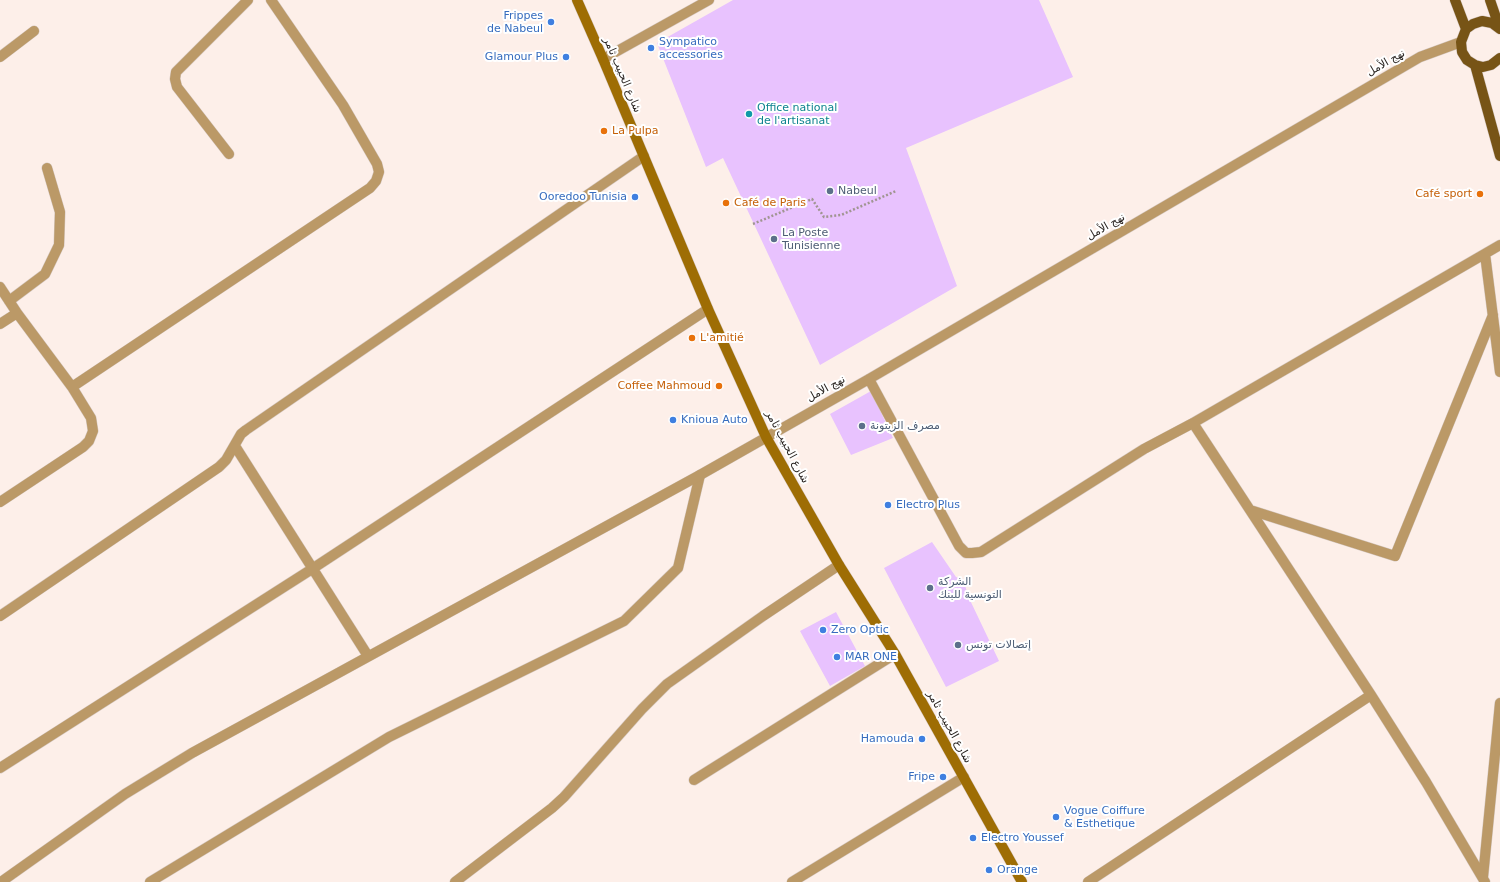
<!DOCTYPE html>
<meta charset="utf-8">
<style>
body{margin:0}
canvas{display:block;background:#fdefe9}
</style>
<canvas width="1500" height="882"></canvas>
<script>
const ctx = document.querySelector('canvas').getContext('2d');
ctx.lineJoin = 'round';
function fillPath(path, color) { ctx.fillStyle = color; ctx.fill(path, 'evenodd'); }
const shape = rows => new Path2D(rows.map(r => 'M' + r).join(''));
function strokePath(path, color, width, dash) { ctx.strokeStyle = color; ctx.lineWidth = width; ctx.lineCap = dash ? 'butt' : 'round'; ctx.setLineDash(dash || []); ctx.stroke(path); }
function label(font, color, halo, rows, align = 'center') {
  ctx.font = font + ' "DejaVu Sans",Cairo,sans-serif'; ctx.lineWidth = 4; ctx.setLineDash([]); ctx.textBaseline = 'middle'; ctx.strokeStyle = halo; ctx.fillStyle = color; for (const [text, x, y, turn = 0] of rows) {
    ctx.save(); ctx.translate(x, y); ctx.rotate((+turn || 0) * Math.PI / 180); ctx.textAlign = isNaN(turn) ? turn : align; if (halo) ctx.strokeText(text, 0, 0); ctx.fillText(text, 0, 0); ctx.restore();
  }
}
const building = shape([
 [733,0,1039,0,1073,77,906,148,957,286,820,365,723,158,706,167,657,43],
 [871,391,893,438,851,455,830,414],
 [932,542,956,577,963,579,969,598,999,661,946,687,884,568],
 [836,612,865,666,830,686,800,631]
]);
const path = shape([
 [753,224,812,199,824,217,841,215,896,191]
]);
const lane = shape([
 [150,882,389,737,624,621,678,568,700,475]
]);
const street = shape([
 [0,57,34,31],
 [603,59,709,0],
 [229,154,177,87,175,79,176,72,248,0],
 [1485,254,1500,372],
 [0,287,17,313,72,387,91,418,93,431,89,441,83,447,0,502],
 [9,301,45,274,59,245,60,212,47,168],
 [0,324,17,313],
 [869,379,959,546,966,553,972,553,981,552,1144,449,1193,423,1500,245],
 [72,387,370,188,376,181,379,172,377,164,343,105,271,0],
 [1193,423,1371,695,1426,782,1485,882],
 [235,446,368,656],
 [1250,510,1395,556,1493,315],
 [0,616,219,467,226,460,241,434,246,430,644,156],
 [0,768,312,569,708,309],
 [694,780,895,654],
 [1483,877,1500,703],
 [1,882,125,794,192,753,700,475,869,379,1420,57,1461,42],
 [455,882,552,808,564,797,642,709,667,684,763,616,839,565],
 [792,882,964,777],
 [1088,882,1371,695]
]);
const secondary = shape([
 [577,0,603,59,708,309,766,437,839,565,895,654,1022,882]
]);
const primary = shape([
 [1455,0,1466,29],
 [1490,0,1500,29],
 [1500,29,1492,23,1482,21,1473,24,1466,29,1461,42,1462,52,1467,60,1475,65,1483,67,1491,65,1500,58],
 [1475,65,1500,156]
]);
const markers = [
 [551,22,4,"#3f7fe0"],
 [651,48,4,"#3f7fe0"],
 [566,57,4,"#3f7fe0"],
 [749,114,4,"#0f9aa8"],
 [604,131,4,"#e8710a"],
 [830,191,4,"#5c6f8a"],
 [1480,194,4,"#e8710a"],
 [635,197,4,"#3f7fe0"],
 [726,203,4,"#e8710a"],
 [774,239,4,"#5c6f8a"],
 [692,338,4,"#e8710a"],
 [719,386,4,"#e8710a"],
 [673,420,4,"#3f7fe0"],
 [862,426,4,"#5c6f8a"],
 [888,505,4,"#3f7fe0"],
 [930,588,4,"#5c6f8a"],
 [823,630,4,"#3f7fe0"],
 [958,645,4,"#5c6f8a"],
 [837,657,4,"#3f7fe0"],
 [922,739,4,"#3f7fe0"],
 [943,777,4,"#3f7fe0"],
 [1056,817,4,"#3f7fe0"],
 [973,838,4,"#3f7fe0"],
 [989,870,4,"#3f7fe0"]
];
const shopNames = [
 ["Frippes",543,16,"right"],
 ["de Nabeul",543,29,"right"],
 ["Sympatico",659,42],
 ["accessories",659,55],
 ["Glamour Plus",558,57,"right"],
 ["Ooredoo Tunisia",627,197,"right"],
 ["Knioua Auto",681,420],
 ["Electro Plus",896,505],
 ["Zero Optic",831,630],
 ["MAR ONE",845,657],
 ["Hamouda",914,739,"right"],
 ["Fripe",935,777,"right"],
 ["Vogue Coiffure",1064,811],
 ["& Esthetique",1064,824],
 ["Electro Youssef",981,838],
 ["Orange",997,870]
];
const streetNames = [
 ["نهج الأمل",1386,63,-30],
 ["شارع الحبيب ثامر",622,75,67],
 ["نهج الأمل",1106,227,-30],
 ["نهج الأمل",826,389,-29],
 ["شارع الحبيب ثامر",787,447,62],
 ["شارع الحبيب ثامر",949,727,61]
];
const cultureNames = [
 ["Office national",757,108],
 ["de l'artisanat",757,121]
];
const foodNames = [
 ["La Pulpa",612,131],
 ["Café sport",1472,194,"right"],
 ["Café de Paris",734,203],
 ["L'amitié",700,338],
 ["Coffee Mahmoud",711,386,"right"]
];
const serviceNames = [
 ["Nabeul",838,191],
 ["La Poste",782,233],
 ["Tunisienne",782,246],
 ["مصرف الزيتونة",870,426],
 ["الشركة",938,582],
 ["التونسية للبنك",938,595],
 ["إتصالات تونس",966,645]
];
fillPath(building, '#e8c2fe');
strokePath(lane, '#d6cac4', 11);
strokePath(street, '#d6cac4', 11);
strokePath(secondary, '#d6cac4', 11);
strokePath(primary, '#d6cac4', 11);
strokePath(path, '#a09591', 2.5, [2, 2]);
strokePath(lane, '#bb9967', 10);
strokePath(street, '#bb9967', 10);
strokePath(secondary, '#9e6d04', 10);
strokePath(primary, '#775416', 10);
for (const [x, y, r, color] of markers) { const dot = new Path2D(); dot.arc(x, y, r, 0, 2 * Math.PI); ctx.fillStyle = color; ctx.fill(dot); strokePath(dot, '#fff', 1.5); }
label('11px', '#366cbe', '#fff', shopNames, 'left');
label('11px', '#251f1c', '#fff', streetNames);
label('11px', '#0d838f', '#fff', cultureNames, 'left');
label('11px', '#c56008', '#fff', foodNames, 'left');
label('11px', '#4e5e75', '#fff', serviceNames, 'left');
</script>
